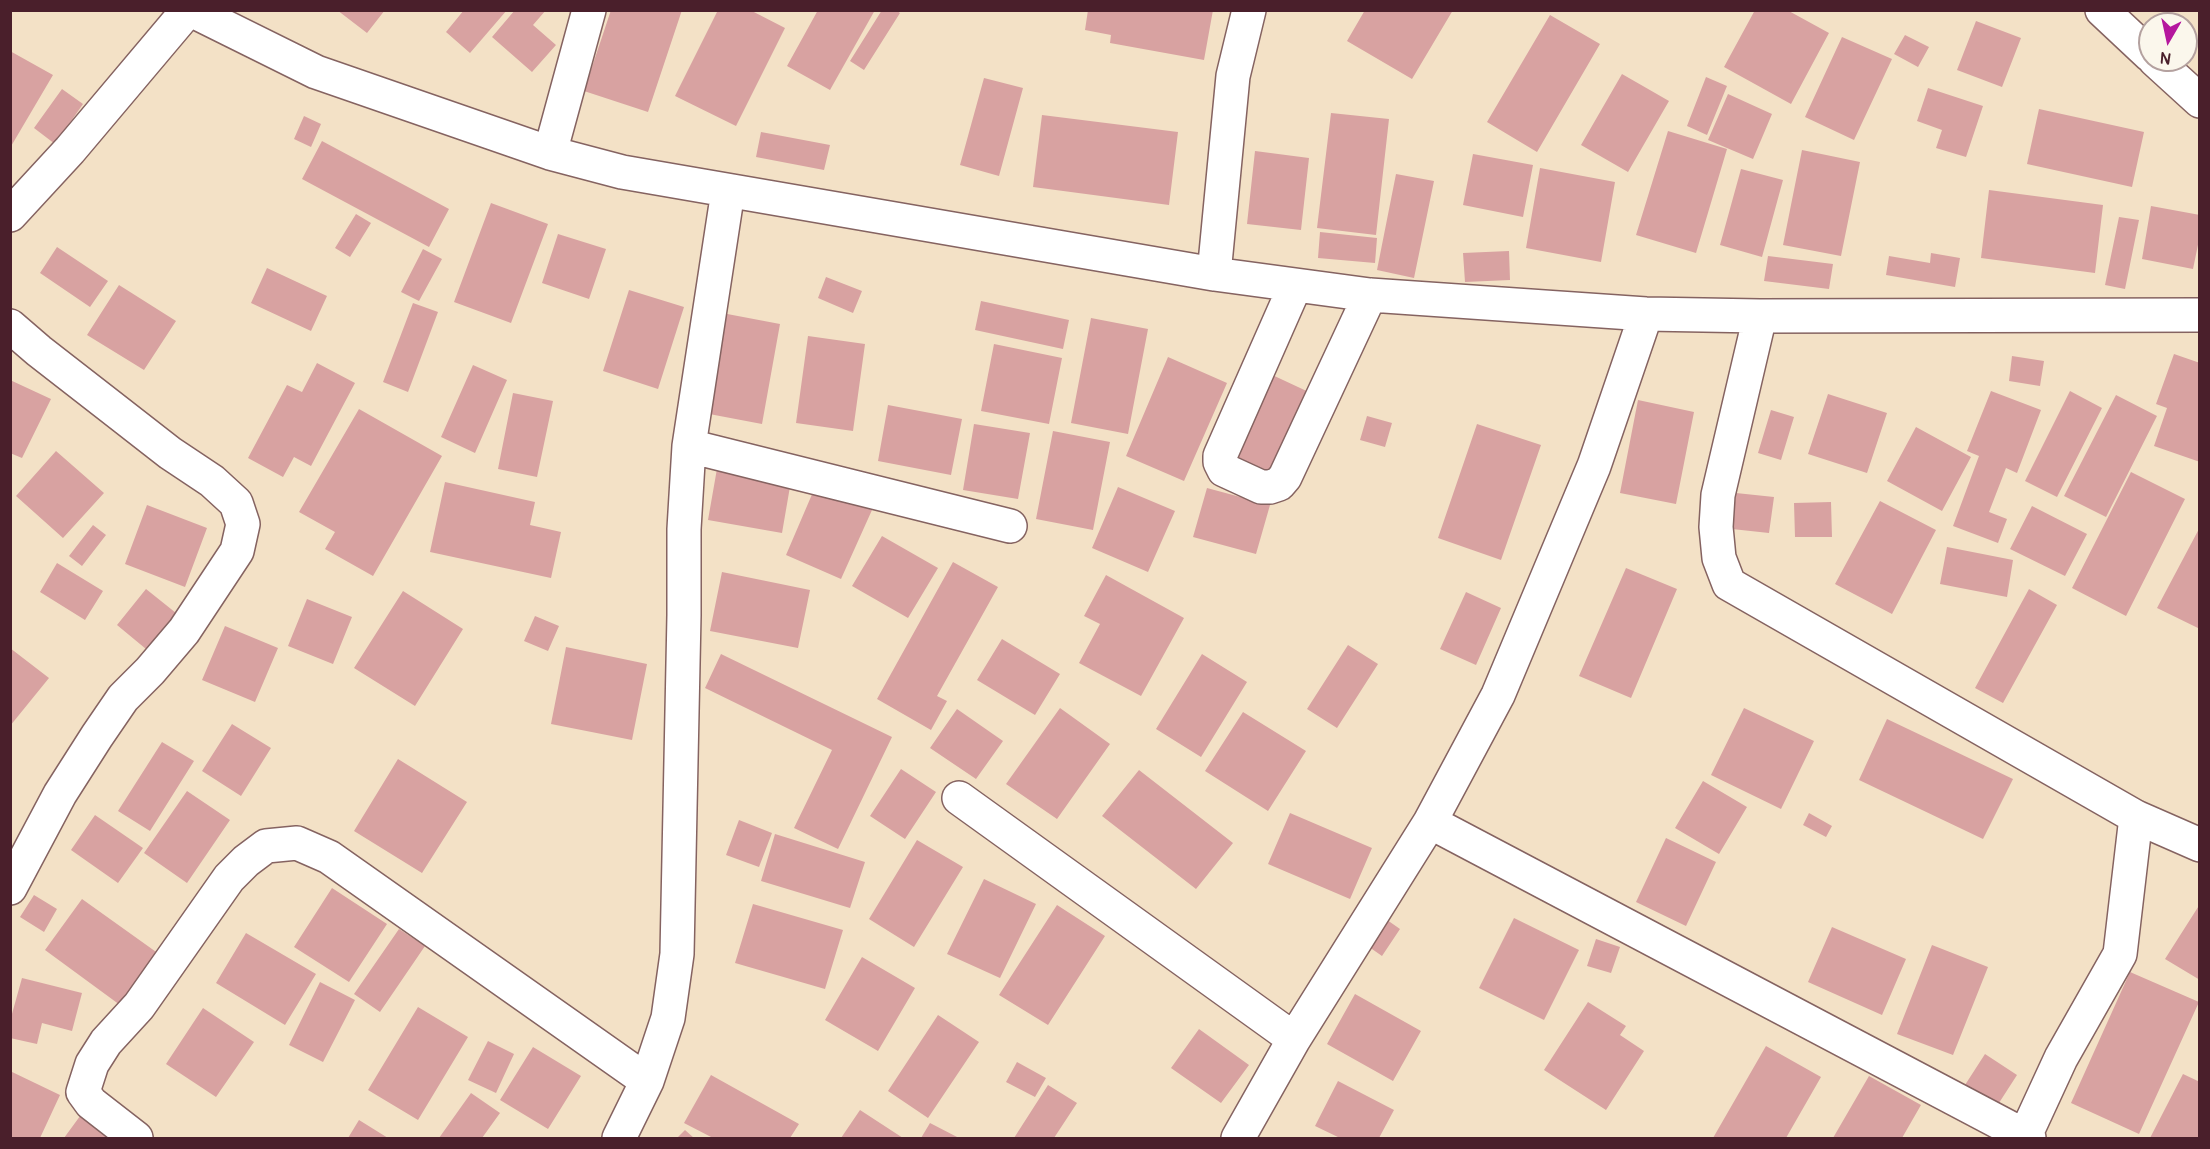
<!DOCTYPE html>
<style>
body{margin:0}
#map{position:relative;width:2210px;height:1149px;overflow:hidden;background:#f3e1c6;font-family:Pangolin,sans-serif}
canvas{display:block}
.frame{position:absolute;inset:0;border:12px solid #4a1f2b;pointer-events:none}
.north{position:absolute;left:2138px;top:12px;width:60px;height:60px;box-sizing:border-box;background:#fbf7ec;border:2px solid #b4a19f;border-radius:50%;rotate:189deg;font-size:16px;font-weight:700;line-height:24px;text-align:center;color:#4a1f2b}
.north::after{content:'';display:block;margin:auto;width:21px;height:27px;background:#b5179e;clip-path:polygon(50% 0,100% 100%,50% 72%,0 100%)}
</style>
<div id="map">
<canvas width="2210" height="1149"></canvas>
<div class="frame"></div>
<div class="north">N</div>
</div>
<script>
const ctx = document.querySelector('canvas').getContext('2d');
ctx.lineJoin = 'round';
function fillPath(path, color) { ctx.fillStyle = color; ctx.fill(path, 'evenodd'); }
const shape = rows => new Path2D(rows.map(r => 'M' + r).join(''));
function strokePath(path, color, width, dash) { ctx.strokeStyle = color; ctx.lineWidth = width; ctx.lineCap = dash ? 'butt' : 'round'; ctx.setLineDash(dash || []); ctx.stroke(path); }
const building = shape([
 [337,10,385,10,367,33],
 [464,10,507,10,470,53,446,32],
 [515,10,546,10,533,25,556,45,532,72,492,37],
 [611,10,682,10,648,112,584,91],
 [718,10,750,10,785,28,736,126,675,96],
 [818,10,875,10,830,90,787,66],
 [882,10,896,10,900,13,864,70,850,61],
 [1088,10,1213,10,1204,60,1110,43,1111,35,1085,30],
 [1365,10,1453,10,1412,79,1347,41],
 [1755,10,1787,10,1829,33,1791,104,1724,67],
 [1550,15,1600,44,1537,152,1487,122],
 [1976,21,2021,38,2002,87,1957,70],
 [1905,35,1929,47,1918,67,1894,54],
 [1842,37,1892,59,1854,140,1805,117],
 [10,51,53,75,10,148],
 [1622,74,1669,101,1628,172,1581,145],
 [1706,77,1727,86,1707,135,1687,126],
 [984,78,1023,88,999,176,960,165],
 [1928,88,1983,106,1966,157,1936,148,1942,130,1917,121],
 [62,89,83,104,55,144,34,128],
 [1728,94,1772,114,1753,159,1708,140],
 [2039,109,2144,132,2132,187,2027,164],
 [1331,113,1389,119,1376,235,1317,228],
 [1042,115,1178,132,1169,205,1033,187],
 [304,116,321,124,311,147,294,139],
 [1668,131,1727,149,1696,253,1636,235],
 [761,132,830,145,824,170,756,157],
 [322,141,449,209,429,247,302,179],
 [1802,150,1860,162,1841,256,1783,245],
 [1255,151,1309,158,1301,230,1247,224],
 [1473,154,1533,165,1523,217,1463,205],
 [1540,168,1615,182,1601,262,1526,248],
 [1741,169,1783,180,1762,257,1720,245],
 [1396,174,1434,181,1414,278,1377,270],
 [1989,190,2103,205,2095,273,1981,258],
 [491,203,548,224,511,323,454,302],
 [2151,206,2200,215,2200,235,2193,269,2142,259],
 [356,214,371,223,350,257,335,248],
 [2119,217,2139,220,2125,289,2105,285],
 [1320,232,1377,238,1375,263,1318,258],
 [558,234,606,249,589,299,542,283],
 [57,247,108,281,90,307,40,273],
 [423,249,442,259,419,301,401,292],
 [1509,251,1510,280,1465,282,1463,253],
 [1931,253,1960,258,1955,287,1886,275,1889,256,1930,263],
 [1768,256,1833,264,1829,289,1764,281],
 [267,268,327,296,311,331,251,303],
 [826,277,862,291,853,313,818,298],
 [119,285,176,321,144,370,87,335],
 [629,290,684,307,658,389,603,371],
 [981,301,1069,320,1063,349,975,330],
 [413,303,438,312,408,392,383,382],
 [722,313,780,324,762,424,704,413],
 [1091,318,1148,329,1128,434,1071,423],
 [808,336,865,344,853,431,796,423],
 [994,344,1062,358,1049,424,981,411],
 [2174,354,2200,363,2200,462,2154,446,2167,408,2156,404],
 [2012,356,2044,361,2040,386,2009,381],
 [1168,357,1227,383,1184,481,1126,456],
 [317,363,355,383,311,466,294,457,283,477,248,458,287,385,302,392],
 [473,365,507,380,475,453,441,437],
 [1268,373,1313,394,1275,474,1230,454],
 [10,380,51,399,22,458,10,453],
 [1991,391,2041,410,2017,473,2006,468,1989,512,2007,519,1998,543,1953,526,1979,456,1967,451],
 [2070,391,2102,408,2057,497,2025,481],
 [513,393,553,401,537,477,498,469],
 [1828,394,1887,413,1867,473,1808,454],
 [2116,395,2157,416,2106,517,2064,496],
 [1638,400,1694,412,1676,504,1620,493],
 [888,405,962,419,951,475,878,461],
 [359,409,442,456,373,576,325,549,335,532,299,512],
 [1771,410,1794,417,1781,460,1758,453],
 [1367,416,1392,423,1385,447,1360,440],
 [974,424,1030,433,1018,499,963,490],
 [1477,424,1541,445,1501,560,1438,538],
 [1916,427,1971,457,1942,511,1887,481],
 [1053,431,1110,442,1093,530,1036,519],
 [56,451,104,493,63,538,16,496],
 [718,463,792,475,782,533,708,520],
 [2131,472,2185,499,2126,616,2072,588],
 [445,482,535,502,530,525,561,532,551,578,430,552],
 [816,485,872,510,841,579,786,555],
 [1118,487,1175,511,1148,572,1092,548],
 [1207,488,1270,505,1256,554,1193,537],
 [1736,493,1774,497,1769,533,1732,529],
 [1880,501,1936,530,1892,614,1835,584],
 [1831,502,1832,537,1795,537,1794,503],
 [147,505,207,528,185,587,125,564],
 [2032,506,2087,534,2065,576,2010,549],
 [93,525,106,535,82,566,69,556],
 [2200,527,2200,629,2157,608],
 [882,536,938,568,908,618,852,586],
 [1947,547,2013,560,2007,597,1940,584],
 [953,562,998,587,937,696,947,701,931,730,877,699],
 [57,563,103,591,85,620,40,592],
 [1626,568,1677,589,1631,698,1579,676],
 [722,572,810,590,798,648,710,631],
 [1106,575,1184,618,1141,696,1079,663,1100,624,1084,616],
 [146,589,176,613,146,649,117,625],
 [2029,589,2057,605,2003,703,1975,688],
 [403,591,463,629,415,706,354,668],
 [1466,592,1501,608,1476,665,1440,649],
 [307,599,352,617,333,664,288,646],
 [535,616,559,626,548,651,524,641],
 [225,626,278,648,255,702,202,680],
 [1002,639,1060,674,1035,715,977,680],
 [1348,645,1378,664,1337,728,1307,709],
 [566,647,647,664,632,740,551,724],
 [10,648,49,678,10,726],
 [721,654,892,737,838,849,794,828,832,750,705,688],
 [1202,654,1247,682,1201,757,1156,729],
 [1060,708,1110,744,1057,819,1006,784],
 [1744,708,1814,741,1781,809,1711,775],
 [957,709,1003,741,976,779,930,748],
 [1243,712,1306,751,1268,811,1205,771],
 [1887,719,2013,779,1983,839,1859,780],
 [232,724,271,748,241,796,202,771],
 [162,742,194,761,150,831,118,811],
 [398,759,467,802,422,873,354,831],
 [901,769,936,792,905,839,870,816],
 [1139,770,1233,843,1196,889,1102,816],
 [1703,781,1747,807,1719,854,1675,828],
 [187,791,230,820,187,883,144,853],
 [1290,813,1372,848,1350,899,1268,864],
 [1809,813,1832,826,1826,837,1803,825],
 [95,815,143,848,118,883,71,850],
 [739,820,772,833,759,867,726,855],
 [775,834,865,862,850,908,761,881],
 [1666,838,1716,862,1686,926,1636,902],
 [917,840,963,867,914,947,869,919],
 [984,879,1036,904,1000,978,947,954],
 [332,888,387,924,349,982,294,947],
 [34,895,57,909,44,932,20,917],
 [82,899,159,954,120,1005,45,950],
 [753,904,843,930,825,989,735,963],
 [2200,904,2200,980,2165,959],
 [1057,905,1105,936,1048,1025,999,995],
 [1380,915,1400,929,1382,956,1362,942],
 [1514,918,1579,950,1544,1020,1479,988],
 [1832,927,1906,959,1882,1015,1808,982],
 [399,929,425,946,380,1012,354,994],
 [246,933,316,974,285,1025,216,983],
 [1596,939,1620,947,1611,973,1587,966],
 [1932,945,1988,967,1953,1055,1897,1034],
 [862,957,915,988,878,1051,825,1020],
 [2130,972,2199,1002,2139,1134,2071,1103],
 [22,978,82,993,72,1031,42,1023,37,1044,10,1038,10,1021],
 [320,982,355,1000,323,1062,289,1045],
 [1355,994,1421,1031,1393,1081,1327,1044],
 [1588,1002,1626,1026,1620,1035,1644,1051,1606,1110,1544,1070],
 [418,1007,468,1037,418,1120,368,1090],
 [203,1008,254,1042,216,1097,166,1064],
 [938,1015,979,1042,928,1118,888,1091],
 [1199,1029,1249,1065,1221,1103,1171,1068],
 [488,1041,514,1054,496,1093,468,1080],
 [1766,1046,1821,1077,1786,1138,1713,1138],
 [533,1047,581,1076,548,1129,500,1100],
 [1985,1054,2017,1075,1997,1106,1965,1085],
 [1017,1062,1046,1078,1035,1097,1006,1082],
 [10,1071,60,1095,40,1138,10,1137],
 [2183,1074,2200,1082,2200,1138,2150,1138],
 [711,1075,799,1124,790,1138,713,1138,684,1123],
 [1869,1076,1921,1105,1902,1138,1833,1138],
 [1338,1081,1394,1110,1379,1138,1340,1138,1315,1126],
 [1048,1085,1077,1103,1054,1138,1014,1138],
 [471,1093,500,1113,482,1138,439,1138],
 [860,1110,903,1138,841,1138],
 [83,1112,122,1138,64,1138],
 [359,1120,388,1138,348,1138],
 [930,1123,959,1138,921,1138],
 [685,1130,694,1138,677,1138]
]);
const minor = shape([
 [191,10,316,72,550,153,622,172,1214,274,1370,295,1646,314,1760,316,2200,315],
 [2102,10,2150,55],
 [2155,60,2200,101],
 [550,153,589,10],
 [10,215,70,150,188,10],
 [1214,274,1233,76,1249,10],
 [1295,286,1220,456,1220,462,1224,470,1261,487,1270,487,1279,484,1285,477,1370,295],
 [1760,316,1718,495,1716,527,1719,558,1729,584,2136,817,2200,845],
 [10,326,39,351,111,407,170,453,212,481,236,503,243,524,237,551,184,631,150,671,123,698,97,736,60,794,10,888],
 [689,446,1010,526],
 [959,798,1294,1039],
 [1430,822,2029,1138],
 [2025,1136,2061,1058,2120,954,2136,817],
 [136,1138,91,1103,83,1092,92,1064,106,1042,139,1006,229,878,246,861,266,846,297,843,329,857,647,1081],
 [619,1138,647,1081,668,1018,677,954,684,615,684,529,689,446,728,191],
 [1238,1138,1294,1039,1430,822,1498,695,1594,466,1646,314]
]);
fillPath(building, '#d8a2a1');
strokePath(minor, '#856361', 36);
strokePath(minor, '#fff', 33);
</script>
